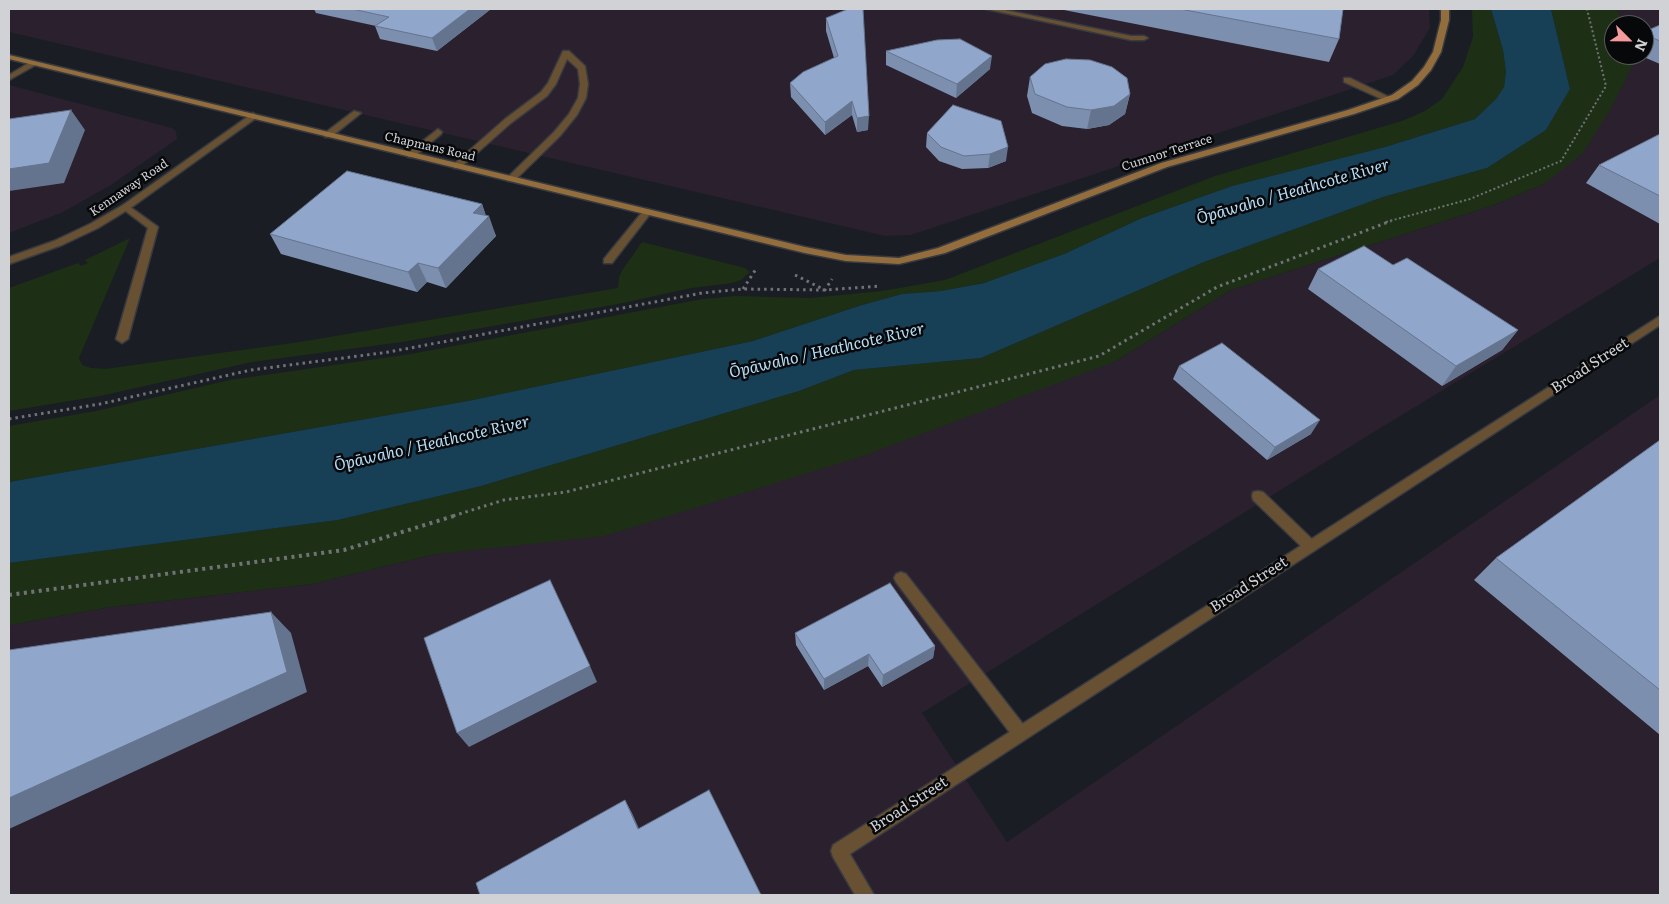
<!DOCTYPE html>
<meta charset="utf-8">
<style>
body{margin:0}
#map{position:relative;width:1669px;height:904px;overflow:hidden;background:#1a1d23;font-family:Literata,serif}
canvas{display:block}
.frame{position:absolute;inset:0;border:10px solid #d0d2d6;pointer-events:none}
.north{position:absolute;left:1604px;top:15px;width:50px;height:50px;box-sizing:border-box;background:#07080a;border:1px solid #57595c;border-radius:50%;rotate:113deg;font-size:14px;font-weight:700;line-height:20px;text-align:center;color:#d0d2d6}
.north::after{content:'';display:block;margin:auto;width:18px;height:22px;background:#f59b9b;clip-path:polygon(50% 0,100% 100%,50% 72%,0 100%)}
</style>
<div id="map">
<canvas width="1669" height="904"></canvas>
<div class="frame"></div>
<div class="north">N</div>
</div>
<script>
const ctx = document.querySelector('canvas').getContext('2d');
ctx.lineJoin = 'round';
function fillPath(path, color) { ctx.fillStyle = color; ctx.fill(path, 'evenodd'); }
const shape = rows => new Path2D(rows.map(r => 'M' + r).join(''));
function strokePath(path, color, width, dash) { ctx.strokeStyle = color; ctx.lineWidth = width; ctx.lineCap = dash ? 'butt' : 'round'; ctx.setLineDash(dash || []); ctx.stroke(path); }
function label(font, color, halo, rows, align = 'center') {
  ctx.font = font + ' Literata,serif'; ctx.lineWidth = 5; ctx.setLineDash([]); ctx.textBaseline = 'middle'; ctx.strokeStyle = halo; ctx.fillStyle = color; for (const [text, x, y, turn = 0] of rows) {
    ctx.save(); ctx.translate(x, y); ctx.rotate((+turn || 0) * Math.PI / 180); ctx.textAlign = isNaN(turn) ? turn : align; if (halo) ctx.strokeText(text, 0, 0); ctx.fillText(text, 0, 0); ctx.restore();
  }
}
const industrial = shape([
 [9,9,1429,9,1430,28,1413,56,1393,75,911,235,885,236,9,32],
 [1617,9,1660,9,1660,258,1369,435,922,713,1007,842,1660,395,1660,895,9,895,9,625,110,607,312,584,435,554,1114,362,1231,290,1494,205,1544,184,1635,61,1633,55,1644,55,1644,25,1623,25],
 [9,85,172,128,176,131,177,139,111,185,63,212,9,233]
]);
const green = shape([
 [1472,9,1491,9,1503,50,1506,72,1504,87,1496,99,1475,119,1385,147,1232,186,1142,218,1064,254,987,282,941,291,902,294,862,305,753,341,468,401,9,482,9,426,96,411,230,380,411,354,703,299,735,296,810,298,882,291,945,280,1215,176,1402,121,1425,111,1442,99,1463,67,1473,37],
 [1551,9,1617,9,1623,25,1614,25,1614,55,1633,55,1635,61,1612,106,1583,153,1544,184,1494,205,1231,290,1114,362,863,456,604,536,435,554,312,584,110,607,9,625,9,563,338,520,481,486,799,391,854,370,981,358,1204,262,1383,197,1487,168,1546,130,1570,89],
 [130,238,79,358,82,365,91,368,105,369,300,342,618,288,619,277,623,269,642,242,745,268,750,272,741,280,732,283,691,288,623,303,402,342,252,362,100,396,9,411,9,288,78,263,81,266,88,263,85,260]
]);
const water = shape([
 [1491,9,1551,9,1570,89,1546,130,1487,168,1383,197,1204,262,981,358,854,370,799,391,481,486,338,520,9,563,9,482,468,401,753,341,862,305,902,294,941,291,984,283,1064,254,1142,218,1232,186,1385,147,1475,119,1496,99,1504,87,1506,72,1503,50]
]);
const pathFar2 = shape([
 [1386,222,1470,199,1561,161,1606,86,1587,9]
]);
const pathFar1 = shape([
 [795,275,825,290,832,279],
 [743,289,756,269],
 [9,419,100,404,251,370,389,352,702,293,743,289,825,290,881,286],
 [453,516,504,500,566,492,1099,356,1217,287,1391,221]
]);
const path = shape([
 [9,595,344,550,457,515]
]);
const lane = shape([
 [986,9,1000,9,1131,36,1144,36,1148,38,1144,40,1131,40,986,9],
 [563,51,569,51,585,66,588,84,586,98,577,115,560,136,514,181,508,181,508,177,554,132,569,114,578,98,580,84,578,69,567,59,556,84,547,96,511,123,460,168,454,168,454,164,505,119,541,92,548,83,563,51],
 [32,61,39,63,9,80,9,75,32,61],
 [1344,78,1350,78,1393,99,1386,101,1344,82,1344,78],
 [354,111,361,113,331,137,325,137,325,133,354,111],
 [438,129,442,132,441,134,414,157,408,157,408,153,438,129],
 [126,204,158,227,128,339,122,343,116,339,148,228,123,209,123,205,126,204],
 [647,209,652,212,650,214,612,263,604,263,604,259,644,210,647,209],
 [1258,491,1263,492,1315,542,1317,546,1315,550,1310,552,1305,550,1253,500,1252,496,1253,492,1258,491],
 [901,572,906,574,1026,728,1028,733,1026,738,1020,741,1014,738,896,582,894,578,896,574,901,572]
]);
const street = shape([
 [253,113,257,116,256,118,129,209,98,228,62,245,9,264,9,257,54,241,90,224,123,205,253,113],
 [1660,316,1660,325,850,854,874,895,855,895,833,857,831,851,833,845,1660,316]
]);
const secondary = shape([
 [1441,9,1449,9,1449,20,1441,52,1431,70,1418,85,1398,99,1354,114,1167,167,945,253,899,264,846,261,805,253,9,59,9,55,805,247,846,255,899,258,938,248,1161,163,1348,110,1392,95,1412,81,1424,67,1433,52,1441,20,1441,9]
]);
const wall = shape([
 [314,9,491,9,437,51,380,39,375,26,376,26,316,13],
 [1059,9,1343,9,1339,39,1329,62],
 [826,18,868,130,857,132,852,115,825,135,791,97,790,83,834,58,826,31],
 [1660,25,1660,64,1639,55,1644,55,1644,32],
 [886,51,990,69,956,98,886,65],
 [1030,77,1130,94,1125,114,1109,125,1087,129,1062,126,1032,113,1027,96],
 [953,105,1006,161,988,168,962,169,939,161,926,147,927,133],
 [1660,134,1660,224,1586,183,1599,165],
 [482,204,486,216,496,236,446,288,427,282,417,292,281,254,270,234],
 [1393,265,1518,330,1502,350,1442,386,1308,289,1318,269],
 [1179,366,1311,434,1267,460,1173,379],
 [1660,440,1660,735,1474,580,1496,558],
 [795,633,935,646,933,658,882,687,868,666,824,690,796,645]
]);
const shadedWall = shape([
 [470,9,491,9,437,51,432,38],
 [992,56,990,69,956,98,957,84],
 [1130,94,1125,114,1109,125,1087,129,1091,110],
 [852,101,852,115,825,135,825,122],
 [71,110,85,130,64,183,9,191,9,169],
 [869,116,868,130,857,132,857,118],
 [1008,147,1006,161,988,168,990,154],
 [482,204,487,219,489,216,496,236,446,288,438,268,473,213],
 [418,263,427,282,417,292,408,272],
 [1518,330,1502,350,1442,386,1456,366],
 [1320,420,1311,434,1267,460,1275,447],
 [271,612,291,633,307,692,9,829,9,798],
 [935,646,933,658,882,687,883,675],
 [869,654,868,666,824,690,824,679],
 [590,666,597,682,469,747,457,733],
 [625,800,632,813,645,842,638,829]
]);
const building = shape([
 [352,9,470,9,432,38,375,26,389,17,352,9],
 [848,9,863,9,869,116,857,118,852,101,825,122,790,83,803,72,838,56,826,18,848,9],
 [1180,9,1343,9,1339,39,1180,9],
 [1660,25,1660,41,1644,34,1644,32,1660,25],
 [960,39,992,56,957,84,886,51,937,40,960,39],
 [1066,59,1090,60,1112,67,1127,78,1130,94,1114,106,1091,110,1067,107,1035,94,1030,77,1045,64,1066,59],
 [953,105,1001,121,1008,147,990,154,964,156,941,147,927,133,953,105],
 [71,110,49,163,9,169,9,119,71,110],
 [1660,134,1660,196,1599,165,1660,134],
 [347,171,482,204,473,213,489,216,438,268,418,263,408,272,270,234,347,171],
 [1364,246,1393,265,1407,258,1518,330,1456,366,1318,269,1364,246],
 [1222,343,1320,420,1275,447,1179,366,1222,343],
 [1660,440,1660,690,1496,558,1660,440],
 [550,580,590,666,457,733,424,638,550,580],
 [890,583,935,646,883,675,869,654,824,679,795,633,890,583],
 [271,612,287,672,9,798,9,650,271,612],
 [709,790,761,895,480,895,476,883,625,800,638,829,709,790]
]);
const farStreetnames = [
 ["Chapmans Road",430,147,13],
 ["Cumnor Terrace",1167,153,-18],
 ["Kennaway Road",129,188,-34]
];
const streetNames = [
 ["Broad Street",1590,366,-33],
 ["Broad Street",1249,585,-33],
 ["Broad Street",909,805,-33]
];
const waterNames = [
 ["Ōpāwaho / Heathcote River",1293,192,-16],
 ["Ōpāwaho / Heathcote River",827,351,-13],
 ["Ōpāwaho / Heathcote River",432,444,-13]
];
fillPath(industrial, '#2a202e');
fillPath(green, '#1d3015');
fillPath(water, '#173f56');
strokePath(lane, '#373a40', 3);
strokePath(street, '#373a40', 3);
strokePath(secondary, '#373a40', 3);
strokePath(pathFar2, '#6f7277', 2, [2, 2.5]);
strokePath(pathFar1, '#6f7277', 3, [2.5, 4]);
strokePath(path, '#6f7277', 4, [3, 4.5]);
fillPath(lane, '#685133');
fillPath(street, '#685133');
fillPath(secondary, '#936e3c');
fillPath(wall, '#7c8faf');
fillPath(shadedWall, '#65748e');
fillPath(building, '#90a6cb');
strokePath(building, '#65748e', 1);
label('12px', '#d0d2d6', '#07080a', farStreetnames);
label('15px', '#d0d2d6', '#07080a', streetNames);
label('italic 16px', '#b6ddf7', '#07080a', waterNames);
</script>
